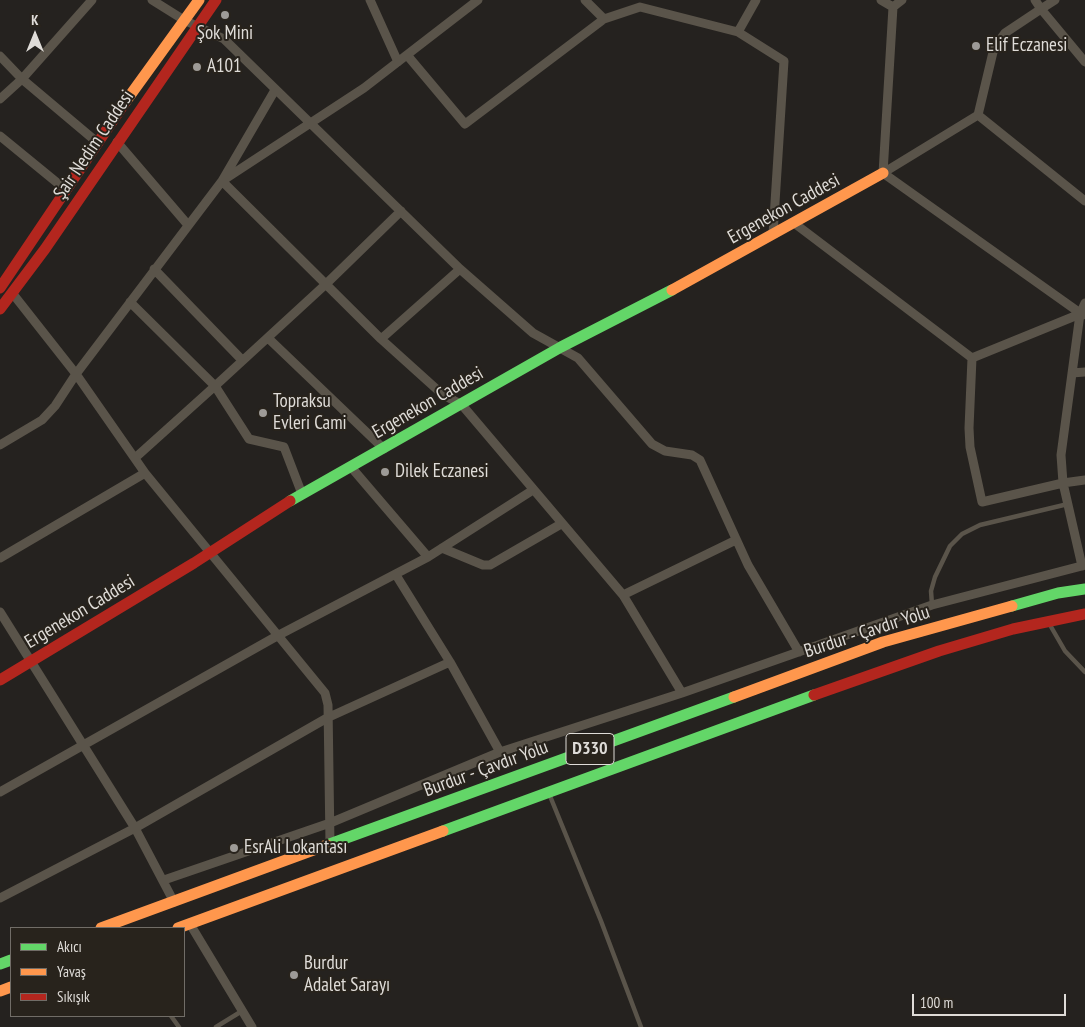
<!DOCTYPE html>
<meta charset="utf-8">
<style>
body{margin:0}
#map{position:relative;width:1085px;height:1027px;overflow:hidden;background:#25221f;font-family:"PT Sans Narrow",sans-serif}
canvas{display:block}
.legend{position:absolute;left:10px;top:927px;width:175px;height:90px;box-sizing:border-box;background:#28231c;border:1px solid #716d67;margin:0;padding:6px 9px;list-style:none;font-size:15px;color:#dfdcd8}
.legend li{display:flex;align-items:center;gap:10px;height:25px}
.legend b{width:25px;border:1px solid #716d67}
.north{position:absolute;left:10px;top:10px;width:50px;height:50px;-webkit-text-stroke:4px #28231c;paint-order:stroke;rotate:0deg;font-size:14px;font-weight:700;line-height:20px;text-align:center;color:#dfdcd8}
.north::after{content:'';display:block;margin:auto;width:18px;height:22px;background:#dfdcd8;clip-path:polygon(50% 0,100% 100%,50% 72%,0 100%)}
.scale{position:absolute;left:912px;top:994px;width:154px;height:22px;box-sizing:border-box;border:2px solid #dfdcd8;border-top:0;padding-left:6px;font-size:15px;line-height:18px;white-space:nowrap;color:#dfdcd8;-webkit-text-stroke:4px #28231c;paint-order:stroke}
</style>
<div id="map">
<canvas width="1085" height="1027"></canvas>
<ul class="legend">
<li><b style="height:6px;background:#63d668"></b>Akıcı</li>
<li><b style="height:6px;background:#ff974d"></b>Yavaş</li>
<li><b style="height:6px;background:#b3261e"></b>Sıkışık</li>
</ul>
<div class="north">K</div>
<div class="scale">100 m</div>
</div>
<script>
const ctx = document.querySelector('canvas').getContext('2d');
ctx.lineJoin = 'round';
const shape = rows => new Path2D(rows.map(r => 'M' + r).join(''));
function strokePath(path, color, width, dash) { ctx.strokeStyle = color; ctx.lineWidth = width; ctx.lineCap = dash ? 'butt' : 'round'; ctx.setLineDash(dash || []); ctx.stroke(path); }
function label(font, color, halo, rows, align = 'center') {
  ctx.font = font + ' "PT Sans Narrow",sans-serif'; ctx.lineWidth = 4; ctx.setLineDash([]); ctx.textBaseline = 'middle'; ctx.strokeStyle = halo; ctx.fillStyle = color; for (const [text, x, y, turn = 0] of rows) {
    ctx.save(); ctx.translate(x, y); ctx.rotate((+turn || 0) * Math.PI / 180); ctx.textAlign = isNaN(turn) ? turn : align; if (halo) ctx.strokeText(text, 0, 0); ctx.fillText(text, 0, 0); ctx.restore();
  }
}
const lane = shape([
 [932,605,931,591,935,577,950,546,962,534,980,525,1068,504],
 [1050,625,1065,651,1085,672],
 [550,796,601,921,641,1027],
 [171,1016,179,1027],
 [216,1027,242,1011]
]);
const street = shape([
 [152,0,184,20,224,39,460,269,533,333,578,358,652,444,665,451,692,455,700,460,748,565,799,652],
 [370,0,398,62],
 [585,0,604,19],
 [881,0,893,7],
 [1055,0,1041,9,1085,62],
 [738,32,784,61,773,234],
 [407,55,465,124,604,19,640,7,738,32,756,0],
 [0,56,22,79,98,143],
 [275,90,222,181,381,339,442,394,462,405,623,595,682,693],
 [0,99,22,79,92,0],
 [978,115,1085,201],
 [0,136,66,190],
 [117,142,188,225],
 [883,173,978,115,994,48,1005,33,1041,9,1035,0],
 [883,173,1083,315],
 [883,173,893,7,902,0],
 [794,223,972,358],
 [154,269,242,360],
 [13,294,76,374,145,473],
 [130,302,215,386,135,458],
 [1080,314,972,358,969,428,970,447,982,502,1063,483,1085,480],
 [268,338,384,449],
 [381,339,460,269],
 [1072,373,1085,372],
 [0,445,42,420,55,406,76,374,222,181,364,88,478,0],
 [351,467,428,557],
 [302,494,284,447,249,439,215,386,326,284,401,211],
 [442,548,483,565,490,565,561,524],
 [0,558,145,473,325,693,328,705,330,844],
 [1082,566,1063,483,1061,455,1080,314,1085,303],
 [396,575,450,662,500,752],
 [623,595,736,540],
 [0,612,135,828,174,902],
 [0,792,277,636,428,557,533,490],
 [164,880,330,823,500,752,682,693,932,605,1085,565],
 [0,898,135,828,327,718,450,662],
 [190,924,252,1027]
]);
const fast = shape([
 [290,501,561,347,672,290],
 [1012,606,1058,593,1085,589],
 [443,831,814,695],
 [327,845,734,697],
 [0,964,11,960]
]);
const slow = shape([
 [126,101,199,0],
 [672,290,883,173],
 [734,697,883,642,1012,606],
 [101,928,327,845],
 [178,928,443,831],
 [0,991,11,987]
]);
const jam = shape([
 [0,288,126,101],
 [0,309,45,249,216,0],
 [0,680,194,563,290,501],
 [814,695,939,651,1013,629,1085,614]
]);
const markers = [
 [225,15,5,"#9e9b97"],
 [976,46,5,"#9e9b97"],
 [197,67,5,"#9e9b97"],
 [263,413,5,"#9e9b97"],
 [385,472,5,"#9e9b97"],
 [234,848,5,"#9e9b97"],
 [294,975,5,"#9e9b97"]
];
const shields = [
 [590,749,48]
];
const shieldNames = [
 ["D330",590,749]
];
const poiNames = [
 ["Şok Mini",225,34,"center"],
 ["Elif Eczanesi",986,46],
 ["A101",207,67],
 ["Topraksu",273,402],
 ["Evleri Cami",273,424],
 ["Dilek Eczanesi",395,472],
 ["EsrAli Lokantası",244,848],
 ["Burdur",304,964],
 ["Adalet Sarayı",304,986]
];
const streetNames = [
 ["Şair Nedim Caddesi",94,145,-56],
 ["Ergenekon Caddesi",784,209,-29],
 ["Ergenekon Caddesi",428,403,-30],
 ["Ergenekon Caddesi",80,612,-31],
 ["Burdur - Çavdır Yolu",867,632,-18],
 ["Burdur - Çavdır Yolu",486,769,-20]
];
strokePath(lane, '#5a544a', 4.5);
strokePath(street, '#5a544a', 9);
strokePath(fast, '#63d668', 11);
strokePath(slow, '#ff974d', 11);
strokePath(jam, '#b3261e', 11);
for (const [x, y, r, color] of markers) { const dot = new Path2D(); dot.arc(x, y, r, 0, 2 * Math.PI); ctx.fillStyle = color; ctx.fill(dot); strokePath(dot, '#28231c', 2); }
for (const [x, y, w] of shields) { const box = new Path2D(); box.roundRect(x - w / 2, y - 15.5, w, 31, 4); ctx.fillStyle = '#28231c'; ctx.fill(box); strokePath(box, '#dfdcd8', 1); }
label('bold 18px', '#dfdcd8', null, shieldNames);
label('19px', '#dfdcd8', '#28231c', poiNames, 'left');
label('19px', '#dfdcd8', '#28231c', streetNames);
</script>
